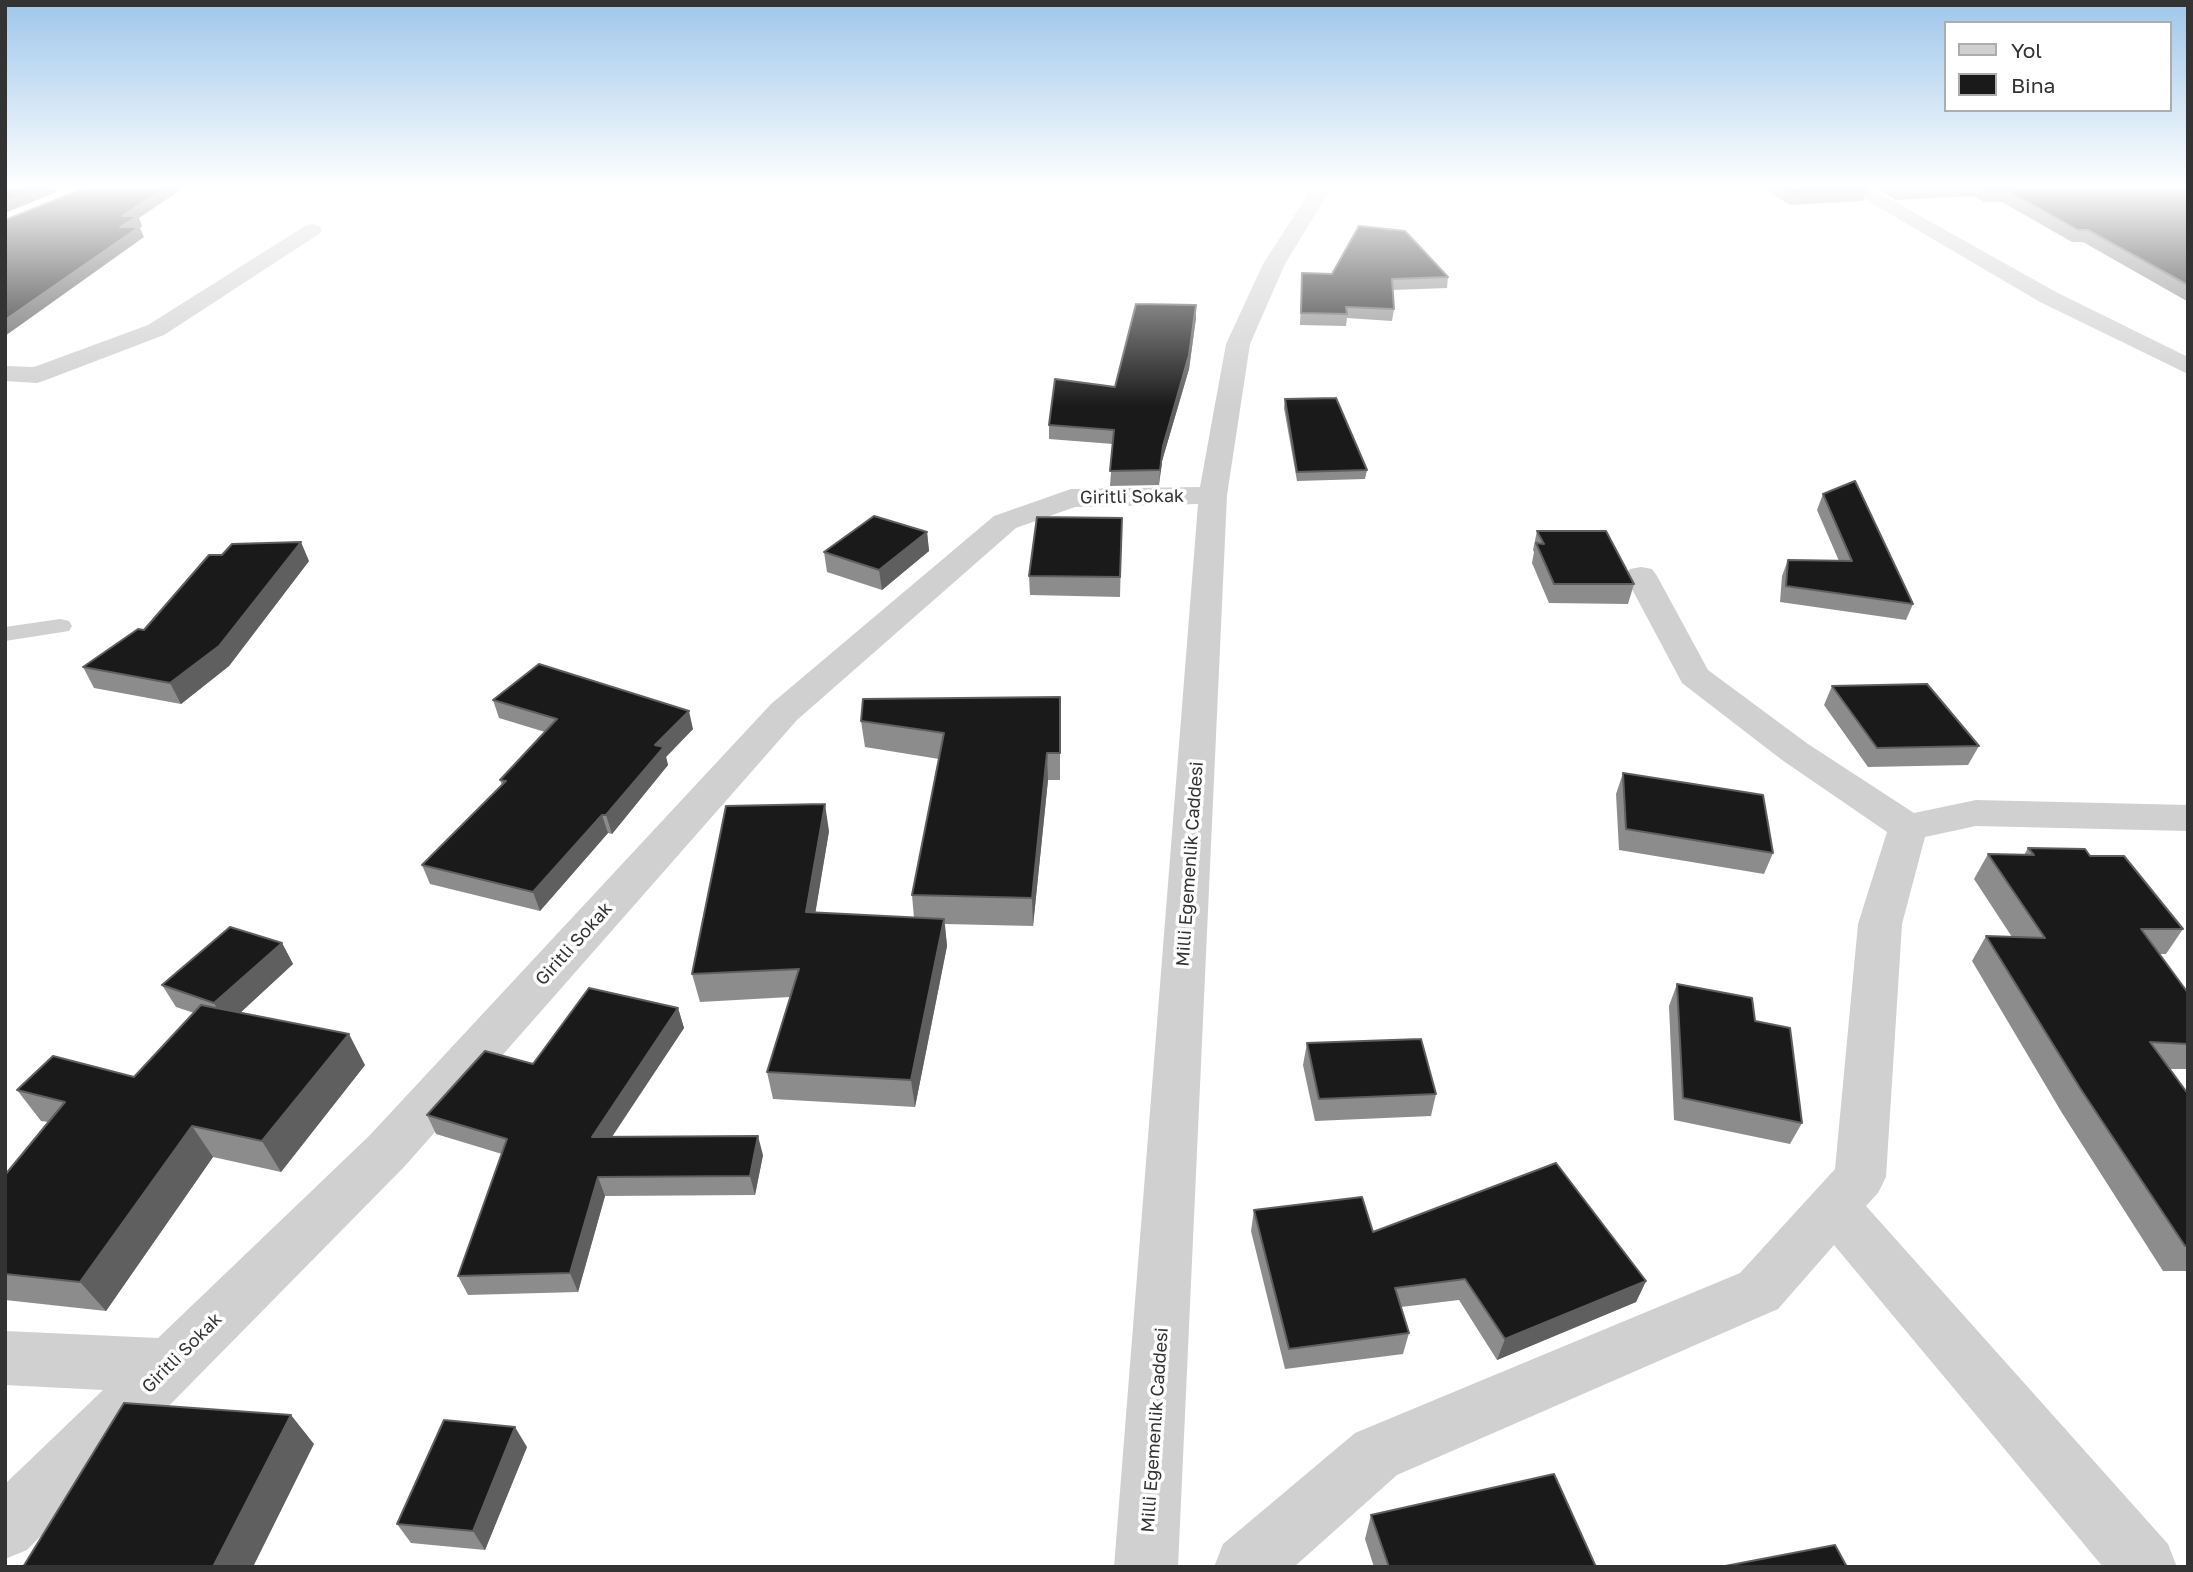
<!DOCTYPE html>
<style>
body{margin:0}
#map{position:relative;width:2193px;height:1572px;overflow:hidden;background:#fff;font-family:"Golos Text",sans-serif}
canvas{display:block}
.frame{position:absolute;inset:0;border:7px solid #333;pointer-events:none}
.legend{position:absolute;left:1944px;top:21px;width:228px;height:91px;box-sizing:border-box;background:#fff;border:2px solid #adadad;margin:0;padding:9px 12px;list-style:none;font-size:21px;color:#333}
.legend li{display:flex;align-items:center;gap:14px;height:35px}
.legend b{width:35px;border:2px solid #adadad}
</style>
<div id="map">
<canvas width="2193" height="1572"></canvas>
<div class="frame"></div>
<ul class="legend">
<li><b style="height:9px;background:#d0d0d0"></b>Yol</li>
<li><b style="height:19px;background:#1a1a1a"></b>Bina</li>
</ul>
</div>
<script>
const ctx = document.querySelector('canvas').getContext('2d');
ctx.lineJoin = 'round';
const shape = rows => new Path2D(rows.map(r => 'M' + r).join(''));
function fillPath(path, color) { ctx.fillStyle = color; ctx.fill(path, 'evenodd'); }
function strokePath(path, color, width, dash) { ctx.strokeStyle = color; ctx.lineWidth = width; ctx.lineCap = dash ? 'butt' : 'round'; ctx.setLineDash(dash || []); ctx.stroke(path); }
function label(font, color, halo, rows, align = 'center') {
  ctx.font = font + ' "Golos Text",sans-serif'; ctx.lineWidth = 7; ctx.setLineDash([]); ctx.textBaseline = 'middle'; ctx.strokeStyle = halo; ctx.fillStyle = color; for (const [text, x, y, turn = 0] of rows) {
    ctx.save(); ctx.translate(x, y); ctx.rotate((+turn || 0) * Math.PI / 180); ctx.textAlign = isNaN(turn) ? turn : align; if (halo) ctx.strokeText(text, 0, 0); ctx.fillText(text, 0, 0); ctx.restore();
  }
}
const lane = shape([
 [60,619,69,621,72,626,69,631,5,641,5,627,60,619]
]);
const street = shape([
 [1314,185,1333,185,1285,264,1250,344,1227,495,1178,1567,1114,1567,1198,504,1075,507,1016,528,797,720,405,1166,27,1550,5,1559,5,1484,103,1390,5,1385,5,1331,158,1338,369,1136,771,704,994,516,1071,489,1200,487,1226,344,1263,264,1314,185],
 [1841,185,1865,185,2056,292,2188,357,2188,374,2040,302,1841,185],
 [312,224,319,226,322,230,319,234,164,335,46,380,37,383,5,381,5,366,34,367,148,325,305,226,312,224],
 [1641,567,1652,569,1657,576,1708,670,1808,744,1914,813,1976,800,2188,805,2188,831,1976,826,1925,837,1902,924,1886,1177,1878,1193,1866,1206,2168,1544,2177,1567,2103,1567,1834,1245,1778,1309,1397,1475,1294,1567,1214,1567,1223,1544,1355,1433,1740,1273,1835,1169,1858,924,1887,832,1782,760,1682,683,1625,576,1630,569,1641,567]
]);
const wall = shape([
 [1759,186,1860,186,1867,190,1863,201,1790,205],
 [1871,186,2188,186,2188,300,2185,300,2083,242,2072,242,2002,202,1984,202,1973,196,1896,200],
 [1302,273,1448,277,1447,288,1392,290,1394,309,1392,321,1347,318,1346,326,1300,325],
 [1196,305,1196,318,1189,369,1162,461,1159,485,1110,486,1113,444,1049,439,1049,425,1115,387],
 [1285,399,1367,470,1365,479,1297,481,1284,408],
 [1823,494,1913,604,1906,620,1780,602,1782,576,1788,560,1839,561,1817,510],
 [1122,518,1120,597,1030,595,1029,576],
 [1537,531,1634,584,1628,604,1549,603,1532,563,1534,552,1533,550],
 [927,532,929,551,882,590,827,572,824,552],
 [309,561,229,666,181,704,94,688,83,667,144,630],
 [1832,686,1979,746,1968,765,1868,767,1824,705],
 [1060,697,1060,780,1048,780,1033,926,945,924,947,946,915,1107,773,1099,767,1072,790,997,700,1002,692,974,829,831,815,913,914,918,912,895,939,759,865,747,861,721],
 [493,700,693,729,666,757,668,765,612,834,608,833,540,911,430,884,422,865,502,785,500,780,545,732,499,718],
 [1623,773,1773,853,1764,874,1619,850,1616,794],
 [2028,848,2090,856,2183,929,2166,954,2160,954,2188,993,2188,1069,2169,1069,2188,1094,2188,1271,2163,1271,2062,1113,1972,961,1986,936,2012,937,1974,879,1988,854,2024,855],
 [282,943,293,964,240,1013,365,1065,281,1172,213,1157,106,1311,5,1300,5,1175,48,1122,41,1121,17,1090,134,1077,194,1013,176,1007,162,985],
 [1677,984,1755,1021,1802,1123,1790,1144,1674,1120,1669,1006],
 [678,1008,684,1028,612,1137,763,1155,755,1195,605,1196,578,1292,468,1295,458,1276,502,1154,436,1134,427,1115,533,1064],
 [1307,1043,1436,1094,1431,1116,1315,1121,1303,1065],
 [1254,1210,1373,1232,1646,1281,1636,1302,1497,1360,1459,1300,1401,1307,1409,1333,1403,1354,1285,1369,1251,1231],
 [527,1447,485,1550,411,1543,397,1524],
 [1371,1515,1596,1567,1374,1567,1365,1539]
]);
const shadedWall = shape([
 [45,186,54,186,57,192,5,213,5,201],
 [168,186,177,186,179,191,139,218,142,226,140,228,144,237,5,336,5,320,120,227,122,216],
 [1196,305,1196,318,1189,369,1162,461,1159,485,1160,470,1163,446],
 [927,532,929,551,882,590,879,570],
 [301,542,309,561,229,666,181,704,170,683],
 [689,711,693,729,666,757,668,765,612,834,606,815,655,745],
 [1047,753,1048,780,1033,926,1032,898],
 [825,804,829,831,811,939,806,912],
 [602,815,608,833,540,911,533,892],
 [944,919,947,946,915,1107,911,1080],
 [282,943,293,964,227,1025,214,1003],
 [678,1008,684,1028,599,1156,592,1137],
 [349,1034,365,1065,281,1172,262,1141],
 [192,1126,213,1157,106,1311,80,1282],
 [758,1136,763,1155,755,1195,750,1176],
 [598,1177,605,1196,578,1292,570,1273],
 [1646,1281,1636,1302,1497,1360,1505,1339],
 [291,1415,314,1444,253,1567,213,1567],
 [515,1427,527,1447,485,1550,473,1531]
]);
const building = shape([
 [5,186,45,186,5,201,5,186],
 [90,186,168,186,122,216,138,216,120,227,139,227,5,320,5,220,90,186],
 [1781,186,1860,186,1867,190,1793,193,1781,186],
 [1896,186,1955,186,1900,188,1896,186],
 [1979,186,2188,186,2188,285,2088,230,2078,230,2007,190,1989,191,1979,186],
 [1359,226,1405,231,1448,277,1392,279,1394,309,1346,307,1347,314,1301,313,1302,273,1332,274,1359,226],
 [1136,304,1196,305,1189,355,1163,446,1160,470,1110,471,1114,430,1049,425,1055,379,1115,387,1136,304],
 [1336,398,1367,470,1297,472,1285,399,1336,398],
 [1855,481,1913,604,1786,586,1788,560,1852,561,1823,494,1855,481],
 [874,516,927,532,879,570,824,552,874,516],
 [1037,517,1122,518,1120,577,1029,576,1037,517],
 [1537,531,1606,531,1634,584,1554,584,1536,543,1544,544,1537,531],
 [301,542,219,646,170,683,83,667,138,629,144,630,209,555,222,555,232,544,301,542],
 [539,664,689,711,655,745,664,747,606,815,602,815,533,892,422,865,506,781,500,780,557,719,493,700,539,664],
 [1927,684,1979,746,1877,748,1832,686,1927,684],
 [1060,697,1060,753,1047,753,1032,898,912,895,944,733,861,721,863,699,1060,697],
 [1623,773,1763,795,1773,853,1626,829,1623,773],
 [825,804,806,912,944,919,911,1080,767,1072,799,969,692,974,726,806,825,804],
 [2028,848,2085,849,2090,856,2124,856,2183,929,2141,929,2188,993,2188,1044,2150,1042,2188,1094,2188,1246,2185,1246,2080,1088,1986,936,2045,938,1988,854,2034,855,2028,848],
 [230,927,282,943,214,1003,162,985,230,927],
 [1677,984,1752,998,1755,1021,1790,1028,1802,1123,1683,1098,1677,984],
 [589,988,678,1008,592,1137,758,1136,750,1176,598,1177,570,1273,458,1276,507,1139,427,1115,485,1051,533,1064,589,988],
 [201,1005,349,1034,262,1141,192,1126,80,1282,5,1274,5,1175,65,1102,17,1090,53,1056,134,1077,201,1005],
 [1421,1039,1436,1094,1319,1099,1307,1043,1421,1039],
 [1556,1163,1646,1281,1505,1339,1465,1279,1395,1288,1409,1333,1289,1349,1254,1210,1362,1197,1373,1232,1556,1163],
 [124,1403,291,1415,213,1567,23,1567,124,1403],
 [444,1420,515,1427,473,1531,397,1524,444,1420],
 [1554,1474,1596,1567,1389,1567,1371,1515,1554,1474],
 [1835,1545,1847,1567,1720,1567,1835,1545]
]);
const streetNames = [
 ["Giritli Sokak",1132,497,-1],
 ["Milli Egemenlik Caddesi",1190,864,-86],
 ["Giritli Sokak",574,944,-48],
 ["Giritli Sokak",182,1353,-45],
 ["Milli Egemenlik Caddesi",1155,1430,-86]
];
fillPath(lane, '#d0d0d0');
fillPath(street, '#d0d0d0');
fillPath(wall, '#8c8c8c');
fillPath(shadedWall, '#5f5f5f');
fillPath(building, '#1a1a1a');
strokePath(building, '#5f5f5f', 2);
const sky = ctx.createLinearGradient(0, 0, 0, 406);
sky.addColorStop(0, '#9ec6ea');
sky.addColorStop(0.46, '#fff');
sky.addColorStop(1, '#ffffff00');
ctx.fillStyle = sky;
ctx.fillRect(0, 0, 2193, 406);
label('18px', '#333', '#fff', streetNames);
</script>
